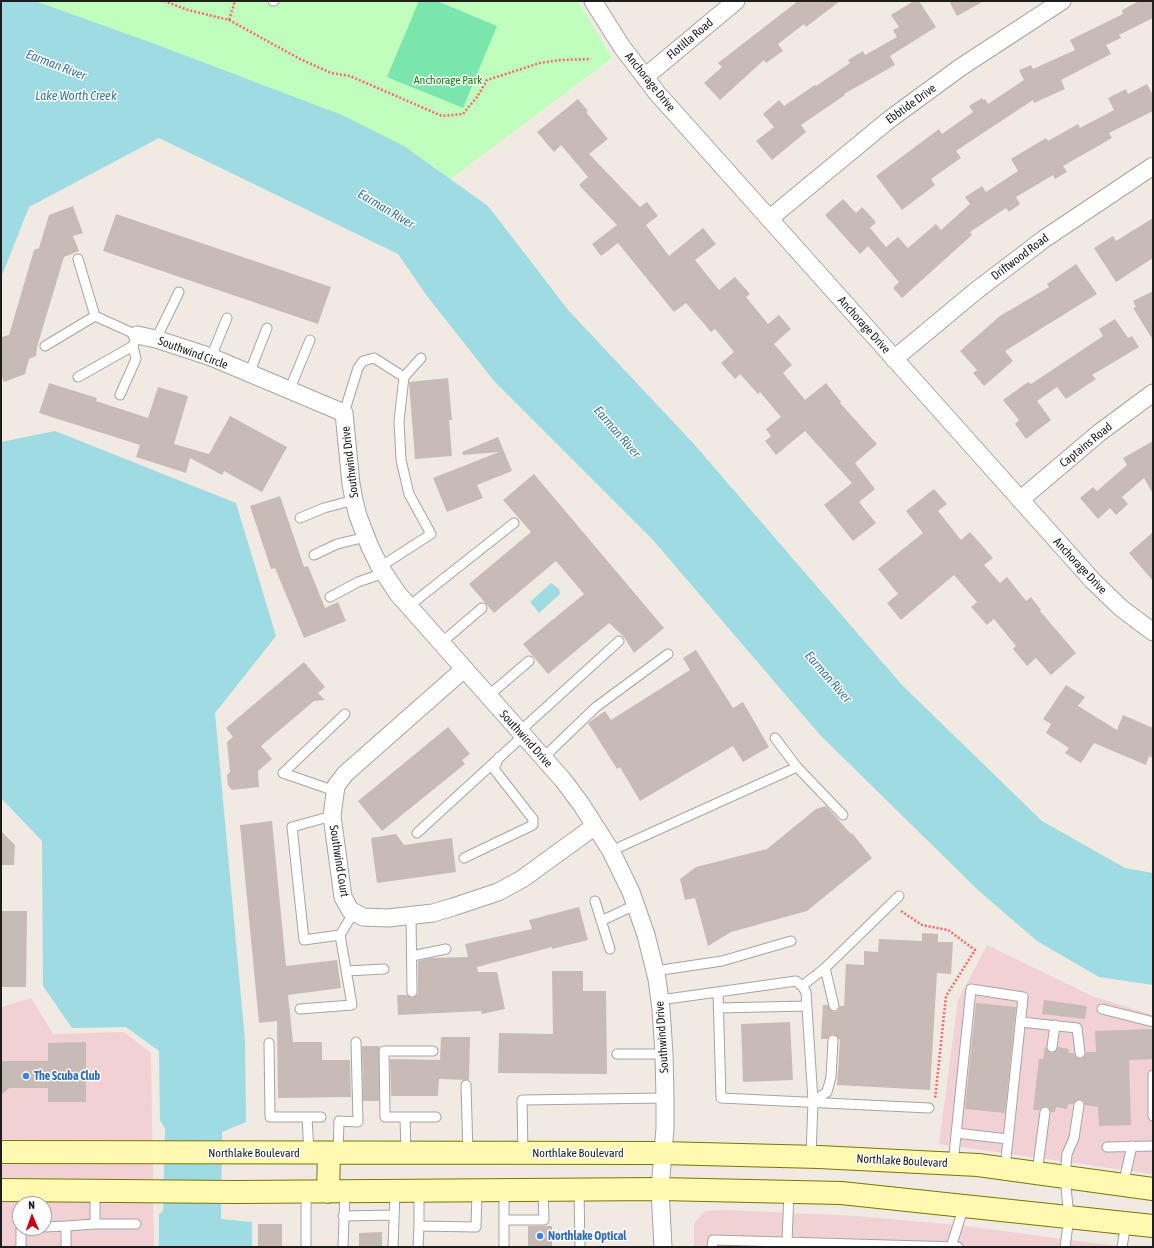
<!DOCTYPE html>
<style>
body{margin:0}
#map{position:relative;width:1154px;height:1248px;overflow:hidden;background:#f0eae3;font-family:"Asap Condensed",sans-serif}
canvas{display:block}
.frame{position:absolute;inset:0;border:2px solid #1e1e1e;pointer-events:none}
.north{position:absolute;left:12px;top:1196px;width:40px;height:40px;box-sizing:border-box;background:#fff;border:1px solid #a5a5a5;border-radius:50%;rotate:358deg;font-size:11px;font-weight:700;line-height:16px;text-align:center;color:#1e1e1e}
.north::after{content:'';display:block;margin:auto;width:14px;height:18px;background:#cc001b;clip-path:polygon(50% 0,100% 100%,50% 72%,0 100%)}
</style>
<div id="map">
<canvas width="1154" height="1248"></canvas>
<div class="frame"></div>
<div class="north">N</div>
</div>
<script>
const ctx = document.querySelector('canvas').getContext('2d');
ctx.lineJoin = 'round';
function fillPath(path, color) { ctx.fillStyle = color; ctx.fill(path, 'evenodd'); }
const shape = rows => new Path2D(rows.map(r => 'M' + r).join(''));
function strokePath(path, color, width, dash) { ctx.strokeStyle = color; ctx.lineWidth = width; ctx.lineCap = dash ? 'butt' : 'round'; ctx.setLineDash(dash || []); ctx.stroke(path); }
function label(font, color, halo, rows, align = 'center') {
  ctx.font = font + ' "Asap Condensed",sans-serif'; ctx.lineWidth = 3; ctx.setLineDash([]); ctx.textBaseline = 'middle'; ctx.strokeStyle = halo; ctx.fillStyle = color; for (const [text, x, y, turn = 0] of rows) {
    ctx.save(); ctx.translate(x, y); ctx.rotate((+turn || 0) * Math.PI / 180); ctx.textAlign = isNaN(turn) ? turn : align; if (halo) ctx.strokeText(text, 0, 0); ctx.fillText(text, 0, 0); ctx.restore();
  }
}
const commercial = shape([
 [987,945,1092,996,1153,1015,1153,1174,939,1144,958,1000],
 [31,998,53,1034,124,1032,151,1053,154,1247,1,1247,1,1007],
 [20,1204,44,1204,44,1228,20,1228],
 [726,1210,857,1216,958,1225,1124,1247,694,1247,694,1223,705,1211]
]);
const park = shape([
 [30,1,578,1,612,58,450,179,404,146]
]);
const pitch = shape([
 [419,1,437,1,497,26,463,108,387,77]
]);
const water = shape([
 [1,1,35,1,155,44,342,115,404,146,488,206,569,311,693,443,902,685,1042,821,1125,868,1153,873,1153,985,1099,977,1037,941,978,890,820,735,653,540,494,381,427,296,398,254,159,138,29,207,1,278],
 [55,431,236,503,276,636,215,713,245,1041,246,1122,222,1132,221,1219,252,1222,252,1247,159,1247,159,1214,163,1211,165,1129,160,1120,159,1051,126,1027,72,1028,43,986,42,841,1,798,1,442],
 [551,583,559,589,560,594,539,613,530,602]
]);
const building = shape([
 [798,1,840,1,806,27,804,24,778,44,783,51,766,63,764,60,720,100,704,83,722,67,718,63],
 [914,1,919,1,936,27,890,56,895,65,844,94,845,95,801,125,806,132,772,160,756,141,774,127,763,114,779,100,784,106,815,85,816,86,850,63,848,60,863,51,865,55,897,37,893,30,899,27,891,15],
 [949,1,984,1,957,16],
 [1139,1,1153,1,1153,18,1119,35,1121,38,1106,45,1111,54,1061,80,1065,89,1034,103,1033,100,956,151,961,158,931,179,935,185,902,210,876,176,939,129,942,134,973,112,969,106,982,98,983,100,985,99,988,104,1024,80,1019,70,1031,65,1033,69,1075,50,1070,40,1123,14,1122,10],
 [1147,84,1153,95,1153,111,1109,133,1112,138,1063,166,1067,172,1055,179,1053,175,1016,197,1020,204,1009,212,1006,208,970,232,972,235,902,298,893,288,899,282,868,246,860,254,825,215,843,199,856,213,862,207,876,222,870,228,886,247,898,237,908,248,936,224,941,230,970,204,965,197,982,186,986,192,1018,171,1011,159,1046,138,1048,141,1078,124,1080,128,1114,110,1108,98,1126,89,1128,94],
 [578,99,588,111,586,112,608,139,589,154,640,207,647,202,658,216,646,225,669,256,703,228,716,244,695,260,719,290,735,277,750,294,746,297,768,324,779,315,791,329,774,344,792,365,783,373,805,400,826,383,841,402,840,403,877,444,855,463,875,489,859,502,876,523,853,541,824,505,852,483,805,431,776,455,765,441,771,436,766,429,781,417,760,392,758,394,740,374,735,379,721,363,734,352,715,329,711,332,686,303,674,312,618,243,601,256,592,244,617,225,579,185,588,177,561,145,554,152,537,132],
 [73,206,83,233,73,236,79,251,64,257,37,347,36,356,29,359,25,374,4,382,1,374,1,342,2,337,9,335,34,250,39,248,49,215],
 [116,214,331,287,318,324,103,251],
 [1153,218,1153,258,1116,282,1094,248,1113,236,1116,241],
 [1076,264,1097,294,1005,351,1013,361,984,386,973,373,977,370,960,351,1000,316,1049,287,1047,284],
 [1153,291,1153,340,1133,308,1136,307,1133,301],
 [1115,319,1128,338,1132,336,1139,347,1092,375,1096,379,1066,399,1057,387,1037,401,1051,420,1026,439,1015,424,1019,420,1003,400,1028,382,1031,384,1103,336,1099,329],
 [448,378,452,420,449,420,452,456,415,459,409,382],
 [49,383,97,398,96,401,148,418,158,387,188,396,174,444,209,454,230,416,287,447,262,492,224,471,222,475,190,458,186,473,136,457,140,445,39,413],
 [498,437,512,471,477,485,483,498,447,512,433,478,499,452,463,455,462,452],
 [1153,441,1153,494,1144,478,1122,497,1128,504,1116,515,1110,508,1098,519,1080,498,1093,487,1097,491,1127,465,1123,458],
 [534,474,664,628,634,653,624,637,609,623,548,674,523,644,584,594,556,561,494,613,469,584,531,532,503,500],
 [934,489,947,504,938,511,961,540,970,532,993,558,984,565,1000,583,1007,577,1026,601,1031,597,1041,610,1040,611,1076,653,1051,675,1036,658,1027,666,1013,649,1016,646,994,619,987,625,971,607,977,602,954,575,901,620,887,603,898,594,878,569,923,533,906,511],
 [280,496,304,567,308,566,325,608,338,602,346,621,304,638,275,568,271,569,250,506],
 [1153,532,1153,581,1129,553],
 [696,650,733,708,743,702,769,747,743,762,733,746,640,801,620,767,617,769,588,723,605,711,611,720,690,670,683,658],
 [304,662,325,687,318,693,325,700,314,701,261,746,272,759,258,771,259,787,232,790,228,785,227,775,230,772,227,742,233,737,226,728],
 [1066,685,1085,697,1078,706,1117,730,1123,715,1153,728,1153,758,1149,756,1146,765,1094,743,1081,763,1065,753,1069,748,1046,733,1051,724,1043,719],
 [448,727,470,754,462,760,465,764,382,831,358,801],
 [826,806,851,834,852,833,872,858,807,911,731,932,708,946,695,898,685,900,680,879,696,867,767,849,816,809],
 [272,821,286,966,337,960,341,988,288,995,293,1042,322,1042,322,1060,350,1060,351,1097,278,1098,277,1021,259,1023,240,825],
 [1,831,15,845,14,865,1,865],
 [396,834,404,845,452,838,456,872,377,883,371,838],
 [579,907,588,940,552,949,552,947,477,967,478,972,497,972,505,1009,482,1014,481,1011,398,1015,397,995,407,995,412,998,418,994,418,961,430,958,468,957,465,944,532,929,529,920],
 [1,911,27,911,26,987,1,987],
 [922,933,938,934,938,942,953,942,951,974,937,973,930,1090,837,1085,840,1040,834,1034,830,1035,827,1039,821,1039,823,1005,828,1005,833,1012,838,1011,840,1006,844,1006,846,964,864,965,864,951,878,952,879,939,922,941],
 [552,971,583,971,583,991,606,991,607,1074,498,1073,499,1033,553,1034],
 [1044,1000,1087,1006,1085,1019,1042,1014],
 [976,1003,1016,1007,1005,1113,965,1109],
 [790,1022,793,1080,743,1082,741,1024],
 [1153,1029,1153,1059,1129,1060,1131,1125,1099,1126,1098,1107,1085,1105,1083,1101,1080,1099,1075,1101,1073,1104,1068,1104,1067,1109,1056,1107,1055,1112,1051,1112,1049,1108,1045,1106,1039,1110,1033,1110,1039,1059,1043,1059,1045,1046,1048,1051,1052,1053,1056,1051,1058,1047,1069,1049,1068,1053,1074,1053,1075,1057,1081,1059,1085,1056,1086,1052,1096,1052,1095,1031],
 [441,1037,470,1037,469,1080,439,1079,438,1096,391,1096,390,1059,440,1060],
 [86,1042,86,1102,48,1102,48,1088,9,1088,1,1095,1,1061,48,1061,48,1043],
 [362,1046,379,1046,379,1101,363,1101],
 [258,1224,282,1224,282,1247,258,1247],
 [528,1226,552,1226,552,1247,528,1247],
 [382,1232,382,1247,359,1247,359,1233]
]);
const path = shape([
 [164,1,188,10,229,20,235,1],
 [229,20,300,59,331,73,350,76,442,116,463,114,477,97,487,80,540,63,560,60,591,59],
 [901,911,922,925,948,930,975,950,946,996,935,1099]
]);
const service = shape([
 [273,1,274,1],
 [156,339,179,292],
 [45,346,95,316],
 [211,357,227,318],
 [249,374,267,328],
 [78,377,133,346,137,335,95,316,78,259],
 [289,391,310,340],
 [120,395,136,359,133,346],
 [344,413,358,368,363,361,374,358,404,377],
 [300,518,324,508,354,500],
 [314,555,337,544,366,537],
 [380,567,431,534,409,494,401,460,399,421,404,377,421,358],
 [330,597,358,582,384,573],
 [409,606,514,523],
 [441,643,482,608],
 [488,696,529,661],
 [520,731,619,641],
 [775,738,797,767],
 [543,758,596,707,668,654],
 [335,791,283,773,345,714],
 [332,816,292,827,304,940,340,935,354,912],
 [417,833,524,735],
 [611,851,797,767,843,815],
 [464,858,533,825,533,819,494,769,499,757],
 [595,901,610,949],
 [411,915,412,992],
 [601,921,635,905],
 [412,956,446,949],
 [346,971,384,969],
 [655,971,722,961,791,941],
 [802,986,825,968],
 [718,993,721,1098,929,1108],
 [660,1000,796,981,802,986,806,992,813,1101,811,1156],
 [834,1006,825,968,899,896],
 [718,1008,807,1006],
 [300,1009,352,1005,340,935],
 [1102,1009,1153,1022],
 [1021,1022,1077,1028,1080,1053],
 [269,1043,270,1117,321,1117],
 [1052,1047,1055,1025],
 [433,1051,384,1051,385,1117,436,1117],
 [617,1054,664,1054],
 [1153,1075,1153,1116],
 [466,1085,468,1154],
 [813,1101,827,1092,831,1077,833,1040],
 [307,1117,309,1153],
 [405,1118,406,1153],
 [956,1133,1008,1139],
 [1107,1147,1153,1146],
 [338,1153,339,1121,358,1122,356,1042],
 [523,1153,522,1100,665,1098],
 [953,1164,971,989,1023,997,1005,1168],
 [1037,1173,1045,1112],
 [1123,1185,1132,1146],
 [579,1190,580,1247],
 [95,1191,95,1224,136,1224],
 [419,1192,419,1226,476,1227,477,1191],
 [343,1216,394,1215],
 [505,1220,544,1220,543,1191],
 [44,1227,66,1226],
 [787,1242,789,1192],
 [21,1247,21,1229,35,1228],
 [66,1247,66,1226,95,1224],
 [306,1247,306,1192],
 [343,1247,345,1192],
 [393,1247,395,1192],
 [418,1247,419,1226],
 [504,1247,504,1191],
 [712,1247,713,1240,958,1247],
 [951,1247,964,1206],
 [1065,1247,1069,1217,1065,1177,1067,1154,1074,1138,1079,1105],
 [1122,1247,1126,1223]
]);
const minor = shape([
 [593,1,622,47,657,93,1093,581,1121,608,1153,632],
 [645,77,736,1],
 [769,219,890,119,961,67,1062,1],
 [137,335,156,339,211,357,344,413,351,484,354,500,358,516,370,547,380,567,398,594,563,780,581,804,611,851,631,892,646,935,657,979,661,1009,664,1054,665,1098,665,1128,660,1189,663,1247],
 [894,359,977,290,1044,239,1153,166],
 [1020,500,1099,433,1153,393],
 [464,669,345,774,336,786,332,816,343,897,350,910,363,917,388,918,433,913,453,907,498,892,522,879,595,826]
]);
const secondary = shape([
 [1,1152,662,1153,819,1157,978,1165,1153,1189],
 [1,1190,236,1192,660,1189,841,1193,1153,1226],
 [328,1192,329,1153]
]);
const markers = [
 [26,1076,4,"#3f7fe0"],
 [540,1236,4,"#3f7fe0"]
];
const streetNames = [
 ["Flotilla Road",690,39,-40],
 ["Anchorage Drive",650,82,51],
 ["Ebbtide Drive",911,104,-36],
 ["Driftwood Road",1020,257,-37],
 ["Anchorage Drive",864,325,48],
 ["Southwind Circle",193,353,20],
 ["Captains Road",1086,445,-39],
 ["Southwind Drive",350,462,-97],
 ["Anchorage Drive",1080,566,47],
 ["Southwind Drive",526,739,48],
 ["Southwind Court",339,861,81],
 ["Southwind Drive",662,1037,-94],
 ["Northlake Boulevard",254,1153],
 ["Northlake Boulevard",578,1153],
 ["Northlake Boulevard",902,1161,3]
];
const parkNames = [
 ["Anchorage Park",448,80]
];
const shopNames = [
 ["The Scuba Club",34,1076],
 ["Northlake Optical",548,1236]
];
const waterNames = [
 ["Earman River",56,65,21],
 ["Lake Worth Creek",76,96],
 ["Earman River",386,209,31],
 ["Earman River",617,432,49],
 ["Earman River",828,677,49]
];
fillPath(commercial, '#f2d1d4');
fillPath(park, '#bffebc');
fillPath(pitch, '#7ae6ae');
fillPath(water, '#9fdbe2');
fillPath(building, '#c8bbb6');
strokePath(service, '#a5a5a5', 11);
strokePath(minor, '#a5a5a5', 19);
strokePath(secondary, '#7a7700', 24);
strokePath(path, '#ff6569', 2.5, [2, 2]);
strokePath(service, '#fff', 9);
strokePath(minor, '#fff', 17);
strokePath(secondary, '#fff9b2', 22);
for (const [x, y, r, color] of markers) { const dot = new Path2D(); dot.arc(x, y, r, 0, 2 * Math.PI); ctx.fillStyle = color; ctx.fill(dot); strokePath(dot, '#fff', 1.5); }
label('12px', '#1e1e1e', '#fff', streetNames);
label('12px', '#088702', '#fff', parkNames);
label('bold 12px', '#366cbe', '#fff', shopNames, 'left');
label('italic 13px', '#3b799d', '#fff', waterNames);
</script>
